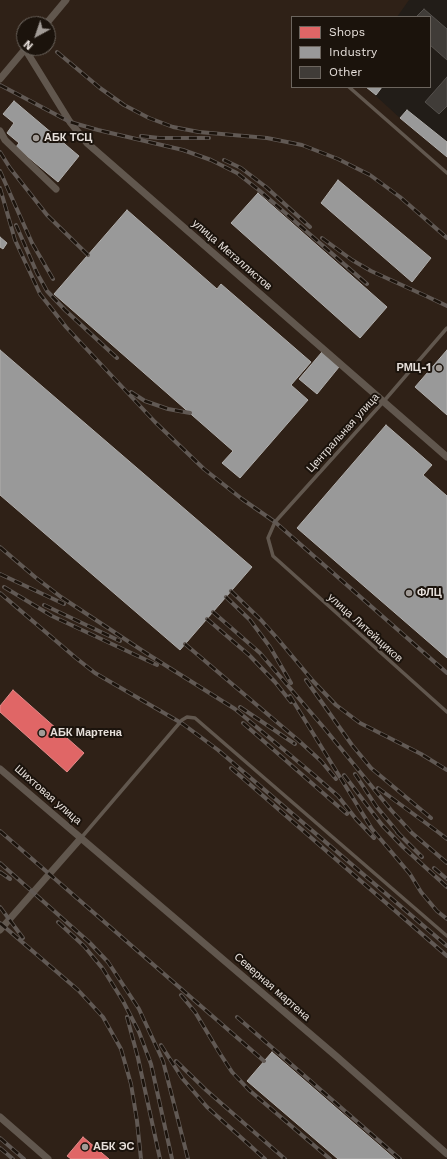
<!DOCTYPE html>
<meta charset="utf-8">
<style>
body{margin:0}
#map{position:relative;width:447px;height:1159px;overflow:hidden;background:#221d18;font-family:"Work Sans",sans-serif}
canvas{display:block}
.legend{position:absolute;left:291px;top:16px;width:140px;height:72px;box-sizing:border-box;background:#1b130c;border:1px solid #6c655e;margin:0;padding:5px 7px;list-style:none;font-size:12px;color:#e6dfda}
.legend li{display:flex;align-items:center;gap:8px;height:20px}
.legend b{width:20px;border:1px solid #6c655e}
.north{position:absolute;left:16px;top:16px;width:40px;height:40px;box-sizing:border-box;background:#1b130c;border:1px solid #6c655e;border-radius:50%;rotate:220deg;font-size:11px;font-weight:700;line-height:16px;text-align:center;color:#e6dfda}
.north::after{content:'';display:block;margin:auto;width:14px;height:18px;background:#a19b96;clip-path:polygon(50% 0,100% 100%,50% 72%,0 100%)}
</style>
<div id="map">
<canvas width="447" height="1159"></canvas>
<ul class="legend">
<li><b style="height:11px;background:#e06666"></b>Shops</li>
<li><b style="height:11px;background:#999"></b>Industry</li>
<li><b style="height:11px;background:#403c38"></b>Other</li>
</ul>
<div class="north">N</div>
</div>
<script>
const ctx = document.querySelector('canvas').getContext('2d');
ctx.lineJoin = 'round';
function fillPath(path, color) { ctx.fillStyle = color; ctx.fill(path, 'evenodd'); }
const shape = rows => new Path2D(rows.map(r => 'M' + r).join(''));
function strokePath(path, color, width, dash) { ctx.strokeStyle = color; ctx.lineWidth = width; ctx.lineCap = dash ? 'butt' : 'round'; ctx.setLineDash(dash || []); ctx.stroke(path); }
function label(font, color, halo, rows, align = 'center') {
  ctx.font = font + ' "Work Sans",sans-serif'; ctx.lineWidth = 4; ctx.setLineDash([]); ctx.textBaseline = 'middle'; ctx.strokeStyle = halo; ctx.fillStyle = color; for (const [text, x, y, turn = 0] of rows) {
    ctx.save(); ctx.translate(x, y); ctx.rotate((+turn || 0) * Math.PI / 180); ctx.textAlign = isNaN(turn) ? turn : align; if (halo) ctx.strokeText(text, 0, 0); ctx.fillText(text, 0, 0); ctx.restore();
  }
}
const built = shape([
 [0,0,409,0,397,17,292,17,292,87,366,87,400,118,447,157,447,1159,0,1159],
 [24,24,48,24,48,48,24,48]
]);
const shops = shape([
 [13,690,84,753,67,772,0,712,0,706,13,690],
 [83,1137,109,1159,71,1159,67,1156,83,1137]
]);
const industry = shape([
 [366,87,382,87,376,95,366,87],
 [14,101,79,156,58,182,16,147,19,143,7,133,14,123,3,114,14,101],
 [407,110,447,142,447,157,400,118,407,110],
 [338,180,431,258,412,282,321,203,338,180],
 [258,193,387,307,360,338,231,223,258,193],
 [127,210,217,289,221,284,311,362,291,385,308,400,240,478,222,463,233,451,54,294,127,210],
 [0,237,7,243,3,249,0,247,0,237],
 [0,350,252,567,180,650,0,495,0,350],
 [447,350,447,415,415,387,447,350],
 [322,352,339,367,317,394,299,379,322,352],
 [386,425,432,465,423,475,447,496,447,658,297,528,386,425],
 [272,1052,395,1159,338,1159,247,1081,272,1052]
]);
const building = shape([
 [424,9,447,29,447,60,430,45,430,17,416,17,424,9],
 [447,77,447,106,439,114,425,102,447,77]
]);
const lane = shape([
 [349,87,447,173],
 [447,328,384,401,275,522,268,538,273,556,447,712],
 [81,838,182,720,187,717,195,718,447,936]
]);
const street = shape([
 [46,24,66,0],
 [25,49,70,122,87,143,447,457],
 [0,79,26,48],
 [0,131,5,140,56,189],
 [0,769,336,1056,447,1154],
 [0,930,81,838],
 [0,1117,48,1159]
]);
const rail = shape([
 [57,52,100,88,124,105,149,118,173,127,199,132,267,138,302,145,338,159,370,175,400,197,447,238],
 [0,85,70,122,98,130,183,150,211,160,237,173,260,191,367,284],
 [141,136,159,138,209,138],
 [0,152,10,168,47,215,88,255],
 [224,160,241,168,266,187,310,227],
 [0,171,32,243,53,279],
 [0,188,15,240,40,294,66,327,155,422,204,469,242,499,275,522,447,673],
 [16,225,37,273,47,291,65,310,117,358],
 [322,238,352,260,371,271,426,296,447,306],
 [131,392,145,401,168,409,190,413],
 [0,547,35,577,61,597,149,655,235,709,314,775,338,796,356,819,374,838],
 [0,574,64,604],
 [4,587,52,616,157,665],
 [231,591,261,620,277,638,313,681,336,705,360,723,421,754,447,770],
 [0,593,76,658,95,673,183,724,218,750,447,946],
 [226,597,250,620,270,647,291,683],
 [44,605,120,641],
 [213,612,260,653,325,729,391,810,412,833,447,863],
 [207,619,249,655,275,682,291,702],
 [185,644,298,740,321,761,336,779],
 [306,680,352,745,371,768,431,818],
 [290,696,372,829,410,874,421,892,437,911,447,919],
 [240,707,295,744],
 [243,723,347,814],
 [231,768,447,956],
 [355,774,376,806,400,835],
 [344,775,382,825,403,847,447,887],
 [378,788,438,832,447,839],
 [0,831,264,1061],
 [397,832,422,857],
 [0,863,89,942,108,962,139,1009,163,1061,188,1159],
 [434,868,447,879],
 [0,872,10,879],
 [0,907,23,938],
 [58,922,84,946,103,969,123,1001,139,1032,151,1064,172,1159],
 [0,923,78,990,103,1017,121,1049,131,1084,137,1121,141,1159],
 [181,995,195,1012,219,1052,232,1072,249,1090,330,1159],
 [127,1017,138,1058,160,1159],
 [237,1017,400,1159],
 [161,1045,182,1078,207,1107,265,1159],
 [176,1061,206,1090,285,1159],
 [0,1138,24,1159],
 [0,1148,13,1159]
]);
const markers = [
 [36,138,4,"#a19b96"],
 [439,368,4,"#a19b96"],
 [409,593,4,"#a19b96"],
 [42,733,4,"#a19b96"],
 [85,1147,4,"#a19b96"]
];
const poiNames = [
 ["АБК ТСЦ",44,138],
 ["РМЦ-1",431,368,"right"],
 ["ФЛЦ",417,593],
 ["АБК Мартена",50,733],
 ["АБК ЭС",93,1147]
];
const streetNames = [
 ["улица Металлистов",232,255,41],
 ["Центральная улица",343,433,-48],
 ["улица Литейщиков",365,628,42],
 ["Шихтовая улица",48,795,41],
 ["Северная мартена",272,987,41]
];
fillPath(built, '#2f2117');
fillPath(shops, '#e06666');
strokePath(shops, '#e28a89', 1);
fillPath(industry, '#999');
strokePath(industry, '#b0aeac', 1);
fillPath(building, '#403c38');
strokePath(building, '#55514d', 1);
strokePath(lane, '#61574e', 3.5);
strokePath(street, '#61574e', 7);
strokePath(rail, '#615954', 4);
strokePath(rail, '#1b130c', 2.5, [8]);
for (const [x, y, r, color] of markers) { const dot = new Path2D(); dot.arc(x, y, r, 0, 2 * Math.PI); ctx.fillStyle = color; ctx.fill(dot); strokePath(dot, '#1b130c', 1.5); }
label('bold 11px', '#e6dfda', '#1b130c', poiNames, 'left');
label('11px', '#e6dfda', '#1b130c', streetNames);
</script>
